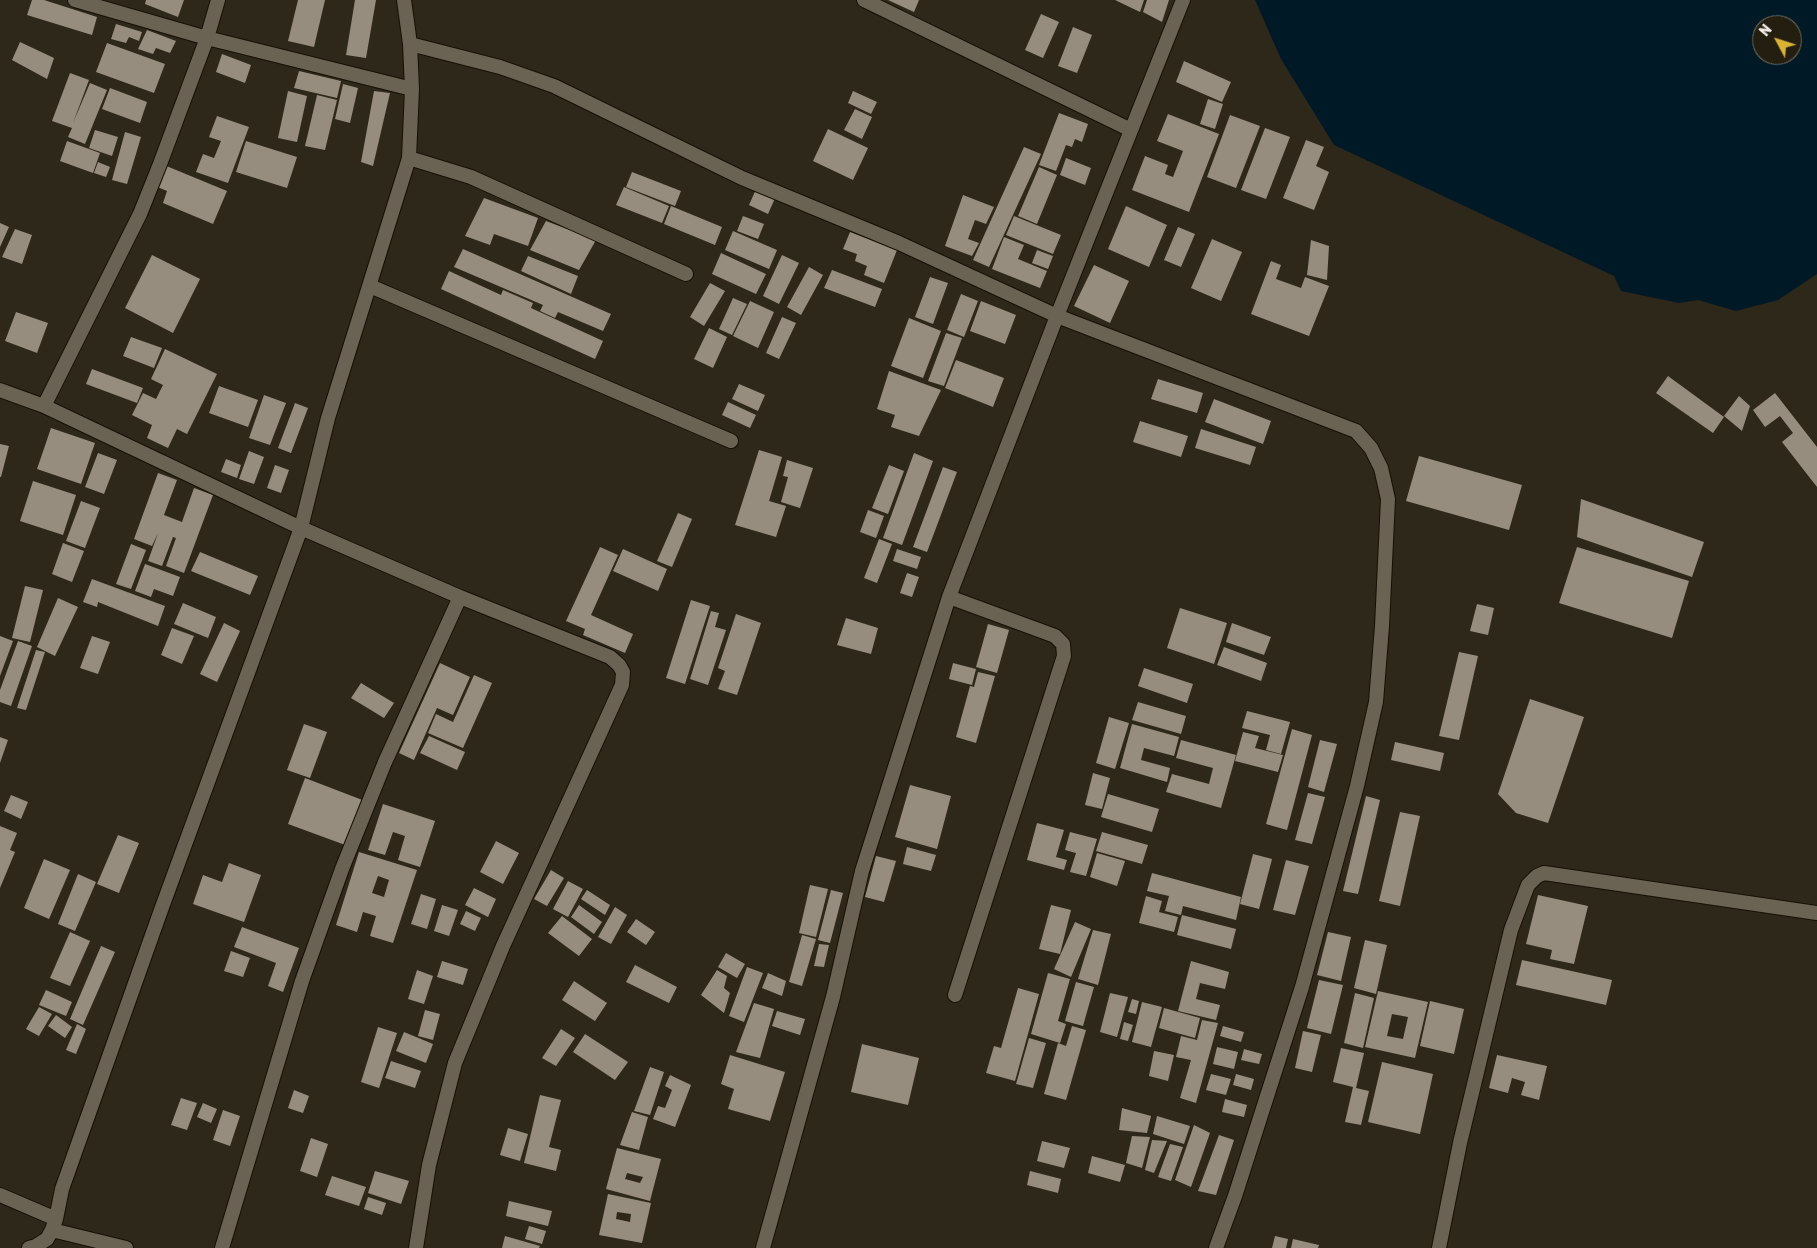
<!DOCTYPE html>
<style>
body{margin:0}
#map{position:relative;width:1817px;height:1248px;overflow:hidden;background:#2e281b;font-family:Rubik,sans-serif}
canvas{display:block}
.north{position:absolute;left:1752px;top:15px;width:50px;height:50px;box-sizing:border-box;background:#241e11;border:1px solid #757065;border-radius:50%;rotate:310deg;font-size:14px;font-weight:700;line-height:20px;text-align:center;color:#efebe3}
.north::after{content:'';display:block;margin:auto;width:18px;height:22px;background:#d9b334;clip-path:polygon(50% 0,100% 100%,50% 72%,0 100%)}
</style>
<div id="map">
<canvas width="1817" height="1248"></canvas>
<div class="north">N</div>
</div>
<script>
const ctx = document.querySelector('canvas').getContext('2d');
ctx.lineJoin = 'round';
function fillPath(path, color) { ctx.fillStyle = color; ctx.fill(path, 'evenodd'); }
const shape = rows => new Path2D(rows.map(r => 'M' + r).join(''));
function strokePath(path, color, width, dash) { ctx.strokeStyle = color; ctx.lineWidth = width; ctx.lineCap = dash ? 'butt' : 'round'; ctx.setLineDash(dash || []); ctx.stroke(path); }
const water = shape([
 [1255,0,1817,0,1817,274,1778,300,1736,311,1698,300,1679,303,1621,291,1614,276,1334,145,1281,59],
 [1762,25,1792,25,1792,55,1762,55]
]);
const building = shape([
 [32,0,44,0,97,17,92,35,27,15],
 [146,0,184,0,178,17,145,4],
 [298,0,325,0,314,47,288,41],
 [355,0,376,0,366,58,346,55],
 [888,0,919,0,914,12],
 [1115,0,1144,0,1140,12],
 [1147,0,1169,0,1162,22,1143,12],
 [1041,14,1059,22,1043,58,1025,50],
 [116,24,142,32,139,41,129,37,126,43,111,39],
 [1073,27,1092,35,1077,73,1058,66],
 [147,30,176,41,170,53,156,48,153,54,138,49],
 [20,42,54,58,47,79,12,60],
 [107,43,165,64,154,93,96,72],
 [222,54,251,65,245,83,216,72],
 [1184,61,1231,82,1222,102,1176,82],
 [299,71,341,81,337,98,294,88],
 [70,73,89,80,73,123,90,83,107,90,85,144,68,137,72,128,52,121],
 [343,84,358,88,350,123,335,119],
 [110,88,147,102,140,123,102,109],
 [288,91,307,96,297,142,278,138],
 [374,91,390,93,373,166,361,162],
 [853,91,877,102,871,114,848,103],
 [317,95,337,100,325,150,305,146],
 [1208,99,1223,104,1215,129,1200,124],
 [855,109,872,117,862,139,844,130],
 [1059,113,1088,124,1082,142,1075,139,1072,147,1066,145,1056,171,1039,165],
 [1168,114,1219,134,1189,212,1132,190,1145,156,1168,165,1165,174,1173,177,1183,151,1157,141],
 [1230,115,1260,126,1236,188,1207,177],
 [217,116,249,127,228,183,196,172,203,154,214,158,221,141,209,137],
 [1265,128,1290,137,1266,199,1241,190],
 [828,129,868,148,853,180,813,161],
 [95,130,118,137,112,156,89,148],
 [125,132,141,137,127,184,112,180],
 [1306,140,1324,147,1316,166,1329,172,1314,210,1283,198],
 [67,141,100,153,93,173,60,161],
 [246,141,297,157,287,188,236,172],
 [1024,147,1041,154,989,267,973,260],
 [1066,158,1091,168,1085,185,1060,175],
 [98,162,110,167,106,177,94,173],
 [164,165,227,191,213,224,163,203,167,191,155,186],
 [1039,167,1057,175,1037,224,1018,216],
 [632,172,681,191,675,206,626,187],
 [624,187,669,206,662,223,616,205],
 [757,187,776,196,768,214,749,205],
 [963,195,994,207,986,224,975,220,968,239,979,243,972,256,945,246],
 [484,198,538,218,528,246,494,234,490,245,465,236],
 [671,206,722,227,715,245,664,224],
 [1126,206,1167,225,1149,267,1108,249],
 [743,216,764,224,758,239,737,231],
 [1014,216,1061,235,1053,254,1006,235],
 [546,221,596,240,579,270,530,250],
 [0,223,9,227,0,247],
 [1178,227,1195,234,1181,267,1164,260],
 [15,229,32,235,22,264,2,257],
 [733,231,777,250,769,269,725,250],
 [850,232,897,250,884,283,864,275,867,266,855,261,857,254,843,249],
 [1004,237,1024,245,1018,259,1047,271,1040,288,992,269],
 [1212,239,1242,252,1221,301,1191,288],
 [1311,240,1329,246,1327,280,1307,275],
 [463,249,611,314,603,331,558,312,555,318,540,311,543,305,454,267],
 [1037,250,1053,256,1048,269,1032,263],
 [721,253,766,274,756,294,712,274],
 [152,255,200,279,173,333,125,308],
 [782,255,799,263,779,304,763,296],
 [528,256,578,276,571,294,521,271],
 [1271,261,1281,265,1276,279,1301,288,1305,277,1329,286,1309,336,1251,314],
 [1094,265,1129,281,1110,323,1074,306],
 [809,267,823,275,801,315,787,307],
 [832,270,882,289,875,307,824,288],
 [449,271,501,295,503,290,533,303,531,308,603,341,595,359,441,289],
 [930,277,948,283,933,324,915,317],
 [710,283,725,291,704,326,690,317],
 [961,294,978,301,964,337,947,330],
 [733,298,747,304,732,335,719,329],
 [750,301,774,312,758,348,733,336],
 [981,301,1016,315,1005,344,970,331],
 [16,312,48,323,37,353,5,341],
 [782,317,796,323,779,359,766,353],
 [909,318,941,331,923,378,891,366],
 [709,328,727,337,713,368,694,359],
 [946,333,962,338,944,386,928,381],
 [131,337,162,348,154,368,123,356],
 [165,349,217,374,187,434,177,429,168,448,147,438,152,425,132,415,143,393,156,399,163,385,151,379],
 [956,360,1004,378,993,407,945,388],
 [92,369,143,388,137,403,86,384],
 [889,371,941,390,919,436,891,427,895,415,877,409],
 [1668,376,1724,417,1713,433,1656,393],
 [1158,379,1203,393,1197,413,1151,399],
 [739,384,765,395,758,411,732,399],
 [219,386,258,400,248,427,209,413],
 [1775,393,1817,447,1817,487,1782,442,1793,433,1780,416,1765,427,1753,410],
 [264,395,286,403,270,445,249,438],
 [1739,396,1750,406,1742,431,1724,416],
 [1214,399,1271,421,1263,444,1205,422],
 [728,402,756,415,750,428,722,415],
 [295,403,308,408,291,453,278,448],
 [1140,421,1188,436,1181,457,1133,442],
 [51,428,95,443,81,484,37,469],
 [1201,429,1256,447,1250,465,1195,448],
 [0,444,9,446,1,477,0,477],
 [759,450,782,457,769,501,786,506,776,537,735,525],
 [249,451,264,457,254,484,239,479],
 [98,453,117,460,104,494,85,487],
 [914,453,933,461,902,545,883,538],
 [1419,456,1522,485,1509,530,1406,501],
 [226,459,241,465,237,478,221,472],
 [787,460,813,468,800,508,781,502,788,477,783,476],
 [275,465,289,470,281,493,267,488],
 [889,465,904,471,888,514,872,508],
 [943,467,957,472,927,552,913,547],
 [158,473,177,480,164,515,182,522,194,488,213,495,184,573,166,566,176,538,173,537,162,566,148,561,158,533,152,546,134,539],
 [33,481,76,495,63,535,20,521],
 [1581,499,1704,542,1692,577,1577,537],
 [81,501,100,508,85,548,66,541],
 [868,510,884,516,876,538,860,532],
 [678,513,692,519,672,567,657,561],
 [879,539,892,544,877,583,864,578],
 [63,543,84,551,72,582,52,574],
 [131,544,146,550,131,589,116,584],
 [600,547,618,555,591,615,633,634,625,653,583,635,585,629,566,621],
 [1577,547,1689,581,1672,638,1559,603],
 [623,549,667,569,658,591,613,571],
 [897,549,921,557,917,569,893,561],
 [200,552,258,576,250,595,191,571],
 [145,564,180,577,173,596,154,589,151,597,135,591],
 [907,573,919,577,912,597,900,593],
 [92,579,165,606,158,626,98,602,97,607,83,602],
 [25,586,43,590,30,642,12,638],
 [58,598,78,607,55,656,37,647],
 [691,600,710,606,685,684,666,678],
 [183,603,216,617,208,638,174,624],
 [1477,604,1494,608,1488,635,1470,631],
 [1180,608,1227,623,1214,664,1167,648],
 [711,611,719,613,715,627,726,630,708,685,690,679],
 [736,614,761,623,737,695,718,689,725,671,718,668],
 [846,618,878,628,871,654,837,645],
 [224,623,240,631,217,682,200,674],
 [1232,623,1271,637,1264,655,1226,642],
 [988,624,1009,630,997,673,976,667],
 [172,628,194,636,182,664,161,655],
 [0,636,13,641,0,676],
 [92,636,110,642,98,674,80,668],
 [18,641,32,646,11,706,0,702,0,690],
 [1224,647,1267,663,1261,681,1217,665],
 [36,650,45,652,26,710,17,708],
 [1459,652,1478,656,1459,740,1439,736],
 [440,663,470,677,453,715,437,708,414,760,399,753],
 [953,663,976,669,972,685,949,679],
 [1144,668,1193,684,1187,703,1138,686],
 [978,672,995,676,976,743,956,737,970,686,974,687],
 [474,675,492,683,463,748,428,733,436,714,453,722],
 [361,683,394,703,384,718,351,698],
 [1530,699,1584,717,1548,823,1516,813,1498,794],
 [1138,702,1186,716,1181,734,1132,720],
 [1247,711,1290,722,1281,754,1266,750,1270,735,1242,728],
 [1109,717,1129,723,1115,769,1096,763],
 [304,724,327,732,310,778,287,770],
 [1132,724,1179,737,1174,756,1144,748,1141,760,1170,768,1167,782,1120,768],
 [1292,729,1312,735,1287,830,1266,824],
 [1243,732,1259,736,1255,748,1283,755,1278,772,1235,761],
 [429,736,465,752,457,770,420,753],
 [0,737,8,740,0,763],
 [1181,740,1236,755,1221,808,1166,792,1172,774,1209,784,1213,768,1176,758],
 [1320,740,1337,744,1324,792,1308,787],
 [1395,742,1444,753,1440,771,1391,760],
 [1093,773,1110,778,1102,809,1085,805],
 [305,778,365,801,348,846,288,824],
 [910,785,951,796,937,849,895,837],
 [1308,793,1325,797,1312,844,1295,840],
 [1108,794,1159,809,1152,832,1101,817],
 [11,795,28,802,21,819,4,811],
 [1366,796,1380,800,1358,894,1343,891],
 [383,804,435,821,420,867,398,860,405,836,393,832,385,855,368,850],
 [1400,812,1420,816,1400,906,1379,901],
 [1037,823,1064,830,1056,857,1067,860,1064,870,1027,860],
 [0,826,17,833,10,850,15,852,0,888],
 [1070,832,1097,839,1086,876,1070,872,1076,853,1065,850],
 [1102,832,1148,845,1142,864,1096,851],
 [118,835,139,843,119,893,97,884],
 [496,841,519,853,503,884,480,872],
 [907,847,936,855,931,871,903,864],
 [359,852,417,870,393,943,370,936,376,916,363,912,357,932,336,925],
 [378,876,389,880,384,897,372,893],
 [1097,853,1125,861,1117,886,1090,877],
 [1253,854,1272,859,1259,909,1240,904],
 [876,856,896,861,884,902,865,897],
 [44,859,70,870,49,919,24,908],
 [1286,860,1309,866,1295,915,1273,910],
 [229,863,261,875,244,922,193,904,203,875,222,882],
 [551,870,564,878,547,906,534,899],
 [1152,873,1241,897,1236,920,1183,906,1181,915,1165,911,1169,896,1147,891],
 [78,874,96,882,75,931,58,924],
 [568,881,583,889,568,917,553,909],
 [810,885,828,889,816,937,799,933],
 [474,888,496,899,488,917,465,905],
 [587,890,610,905,605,915,581,899],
 [831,890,843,893,830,943,818,940],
 [421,894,436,899,427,929,411,924],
 [1538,895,1588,906,1574,964,1550,959,1552,950,1526,944],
 [1146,896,1162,901,1159,912,1178,917,1174,932,1139,923],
 [442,905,458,910,449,936,434,931],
 [579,905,602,922,594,934,571,917],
 [1051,905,1071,910,1060,954,1039,949],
 [615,907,627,915,611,944,598,937],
 [466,911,481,918,475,931,460,924],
 [1182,915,1236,929,1231,949,1177,935],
 [562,916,592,939,579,956,548,933],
 [636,919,655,932,646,945,627,932],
 [1075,922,1091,929,1071,977,1054,969],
 [242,927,299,948,283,992,268,986,276,963,234,947],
 [1093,930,1111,934,1098,985,1078,979],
 [70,932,90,941,70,986,50,978],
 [1328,932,1351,937,1341,981,1317,975],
 [802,935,816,939,802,986,789,982],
 [1365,940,1387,945,1376,994,1354,988],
 [819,944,829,945,824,967,814,966],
 [101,946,115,952,83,1025,70,1019],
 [231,951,250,958,243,977,224,971],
 [726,953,745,964,737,978,718,967],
 [1522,960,1612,980,1606,1005,1516,985],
 [442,961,468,969,463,985,437,977],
 [1191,961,1229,972,1225,989,1200,983,1196,999,1220,1005,1216,1020,1178,1011],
 [635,965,677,987,669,1003,626,982],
 [747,967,763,973,744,1022,729,1016],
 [417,970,433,976,424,1004,408,999],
 [717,970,727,976,724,988,730,993,724,1013,701,995],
 [768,973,786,981,782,996,762,988],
 [1048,973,1070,979,1058,1021,1066,1024,1060,1043,1031,1034],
 [1319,980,1343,985,1331,1034,1307,1028],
 [574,981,607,1003,595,1021,562,1000],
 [1076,982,1094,987,1083,1026,1065,1021],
 [1018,988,1039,994,1015,1081,986,1073,994,1046,1001,1048],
 [46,990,72,1002,66,1016,39,1005],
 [1378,991,1428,1002,1415,1058,1365,1047],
 [1392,1014,1408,1017,1403,1039,1387,1036],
 [1110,993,1128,997,1117,1037,1100,1032],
 [1355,993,1374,998,1363,1048,1344,1043],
 [1132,999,1139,1001,1136,1014,1128,1012],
 [1430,1001,1464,1009,1454,1054,1420,1046],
 [1142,1002,1162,1007,1151,1047,1132,1042],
 [754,1003,774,1009,760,1058,736,1052],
 [39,1007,52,1014,39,1036,26,1029],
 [1164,1008,1200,1018,1195,1038,1159,1028],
 [425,1010,440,1014,433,1040,418,1036],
 [777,1011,805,1019,800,1035,772,1026],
 [56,1015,72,1027,65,1038,48,1026],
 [1202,1020,1218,1023,1196,1103,1180,1098,1191,1060,1176,1057,1181,1036,1197,1040],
 [1124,1022,1133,1025,1128,1041,1120,1039],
 [77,1024,86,1029,76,1054,66,1050],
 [1072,1026,1086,1030,1066,1100,1044,1094,1058,1043,1066,1046],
 [1223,1026,1244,1032,1241,1042,1220,1036],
 [378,1027,397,1033,379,1088,361,1082],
 [561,1029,575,1038,556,1066,542,1058],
 [1303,1031,1321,1035,1312,1072,1295,1068],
 [404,1032,433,1044,426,1063,396,1051],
 [585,1034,628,1062,615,1080,573,1052],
 [1029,1038,1046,1043,1033,1088,1016,1084],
 [862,1044,919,1058,908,1105,851,1092],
 [1217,1047,1238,1052,1234,1069,1213,1064],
 [1341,1048,1364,1053,1356,1088,1369,1091,1361,1125,1345,1122,1353,1087,1333,1082],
 [1244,1049,1262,1054,1259,1064,1241,1060],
 [1154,1051,1174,1055,1168,1081,1149,1076],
 [730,1055,785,1072,770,1121,728,1109,734,1089,721,1084],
 [1497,1055,1547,1066,1539,1100,1521,1095,1525,1082,1512,1078,1508,1093,1489,1088],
 [391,1061,421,1071,415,1088,385,1078],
 [1382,1062,1433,1074,1420,1134,1368,1122],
 [650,1067,664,1072,650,1115,634,1111],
 [1211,1074,1231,1079,1226,1095,1206,1090],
 [1236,1074,1254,1079,1251,1090,1233,1085],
 [670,1075,691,1085,675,1127,653,1119,658,1106,665,1108,672,1090,665,1086],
 [294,1090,309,1096,303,1113,288,1108],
 [540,1095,561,1100,549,1147,561,1150,556,1171,524,1163],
 [181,1098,197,1103,187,1130,171,1125],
 [1225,1099,1247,1105,1244,1117,1222,1112],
 [203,1103,217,1109,211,1123,197,1117],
 [1122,1108,1151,1116,1147,1133,1119,1130],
 [223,1110,240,1116,230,1146,213,1140],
 [632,1112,648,1117,639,1150,620,1145],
 [1157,1116,1190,1126,1184,1144,1153,1134],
 [1194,1125,1210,1133,1191,1187,1175,1180],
 [508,1128,528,1134,520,1161,500,1155],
 [1219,1135,1234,1140,1216,1195,1198,1191],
 [1132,1136,1150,1137,1142,1168,1126,1163],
 [311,1138,328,1144,317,1177,300,1171],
 [1152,1140,1167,1141,1154,1173,1145,1170],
 [1042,1141,1070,1148,1064,1168,1037,1161],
 [1170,1144,1183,1147,1171,1181,1158,1177],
 [617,1148,661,1159,650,1201,606,1189],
 [627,1173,643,1177,640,1183,625,1179],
 [1092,1156,1125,1165,1120,1182,1088,1173],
 [375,1171,409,1181,401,1204,368,1193],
 [1030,1171,1061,1179,1058,1193,1027,1185],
 [332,1176,366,1187,359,1206,325,1195],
 [608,1194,651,1203,642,1243,599,1235],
 [617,1212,631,1214,630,1222,616,1219],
 [368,1197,386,1203,382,1215,364,1209],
 [509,1201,552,1211,548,1226,506,1216],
 [529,1226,546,1231,542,1244,525,1239],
 [505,1236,540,1246,539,1248,502,1248],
 [1275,1236,1288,1239,1286,1248,1272,1248],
 [1293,1239,1319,1245,1318,1248,1291,1248]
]);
const minor = shape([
 [75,0,207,38,412,89],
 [864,0,1131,130],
 [410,44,500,67,554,86,742,178,899,243,1057,316,1356,431,1371,448,1381,468,1388,499,1382,626,1376,702,1357,786,1302,987,1235,1196,1216,1248],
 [409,158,471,177,686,274],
 [370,286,731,441],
 [0,390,44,406,301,528,460,597,610,657,619,665,623,672,622,685,503,946,455,1063,429,1165,416,1248],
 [44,406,140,214,160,164,207,38,218,0],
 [949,597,1055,636,1063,644,1064,656,955,995],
 [0,1195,56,1219],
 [52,1230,126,1248],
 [29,1248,36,1246,47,1239,52,1230,56,1219,62,1189,161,910,301,528,328,418,409,158,412,89,410,44,404,0],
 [222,1248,302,981,342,869,385,762,460,597],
 [763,1248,833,997,862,871,949,597,1057,316,1183,0],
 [1439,1248,1460,1143,1511,930,1528,885,1537,876,1544,873,1817,913]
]);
fillPath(water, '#001927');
fillPath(building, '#978d7e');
strokePath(minor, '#161005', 16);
strokePath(minor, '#6a6354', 14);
</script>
